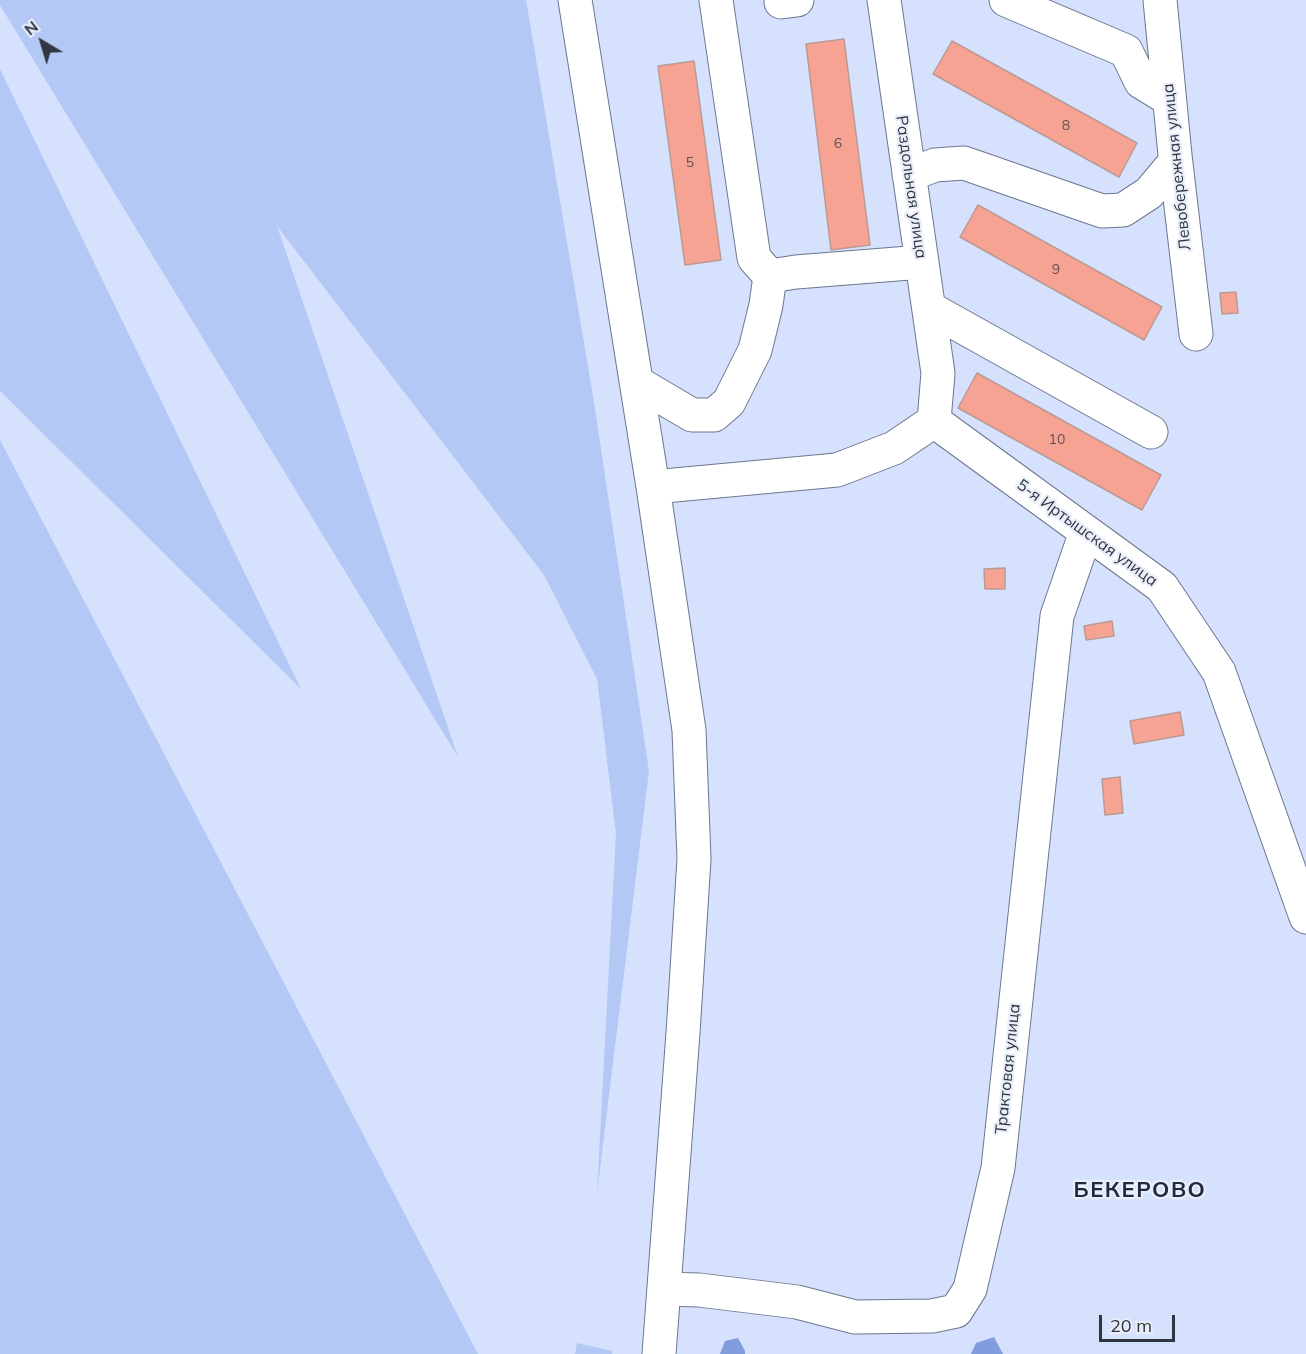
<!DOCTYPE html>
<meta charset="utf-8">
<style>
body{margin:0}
#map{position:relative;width:1306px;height:1354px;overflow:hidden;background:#d5e1fd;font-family:Mulish,sans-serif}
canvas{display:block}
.north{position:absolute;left:12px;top:12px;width:60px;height:60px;-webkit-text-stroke:4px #e9eefa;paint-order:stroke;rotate:322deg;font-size:16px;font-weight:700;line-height:24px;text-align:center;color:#30353f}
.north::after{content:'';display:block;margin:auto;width:21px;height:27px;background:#30353f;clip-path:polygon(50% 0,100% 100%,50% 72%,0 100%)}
.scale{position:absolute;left:1099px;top:1315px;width:76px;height:27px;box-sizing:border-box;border:3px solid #30353f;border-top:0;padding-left:8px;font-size:18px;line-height:21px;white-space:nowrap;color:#30353f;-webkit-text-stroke:4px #e9eefa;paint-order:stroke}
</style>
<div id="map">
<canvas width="1306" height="1354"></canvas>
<div class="north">N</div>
<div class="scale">20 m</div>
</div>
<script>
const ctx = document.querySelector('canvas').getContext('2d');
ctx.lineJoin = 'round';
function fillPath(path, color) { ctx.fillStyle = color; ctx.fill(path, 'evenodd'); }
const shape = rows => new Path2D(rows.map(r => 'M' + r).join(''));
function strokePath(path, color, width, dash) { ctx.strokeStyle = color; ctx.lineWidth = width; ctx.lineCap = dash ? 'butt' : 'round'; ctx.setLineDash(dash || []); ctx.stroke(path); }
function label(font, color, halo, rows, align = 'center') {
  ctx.font = font + ' Mulish,sans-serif'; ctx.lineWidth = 4.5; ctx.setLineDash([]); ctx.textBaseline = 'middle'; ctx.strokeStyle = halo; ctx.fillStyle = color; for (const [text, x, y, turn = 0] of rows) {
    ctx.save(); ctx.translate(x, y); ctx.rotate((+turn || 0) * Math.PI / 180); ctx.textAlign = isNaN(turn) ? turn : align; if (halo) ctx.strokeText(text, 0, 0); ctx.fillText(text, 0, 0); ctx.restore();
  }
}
const green = shape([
 [0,0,526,0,594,402,649,771,597,1193,616,833,597,679,544,575,277,226,458,757,0,5],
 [0,69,301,689,0,391],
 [0,440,478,1354,0,1354],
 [577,1343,612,1351,612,1354,575,1354]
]);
const water = shape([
 [994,1337,1003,1354,971,1354,976,1343],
 [738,1338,745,1351,745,1354,720,1354,725,1341]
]);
const building = shape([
 [844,39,870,245,831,250,806,44,844,39],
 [952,41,1137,143,1119,177,933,74,952,41],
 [694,61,721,260,685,265,658,66,694,61],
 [978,205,1162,307,1144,340,960,237,978,205],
 [1236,292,1238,313,1222,314,1220,293,1236,292],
 [977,373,1161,475,1142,510,958,408,977,373],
 [1005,568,1005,589,985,589,984,569,1005,568],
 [1112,621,1114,636,1086,640,1084,626,1112,621],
 [1180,712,1184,735,1134,744,1130,721,1180,712],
 [1120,777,1123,813,1105,815,1102,779,1120,777]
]);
const minor = shape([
 [575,0,653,487,689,730,694,859,683,1033,659,1354],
 [716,0,754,258,770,276],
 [884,0,938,373,934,421,1162,587,1219,672,1306,917],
 [1006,0,1126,51,1141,82,1169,99],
 [1160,0,1175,155,1196,334],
 [781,2,797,0],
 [909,175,935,165,964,163,1102,211,1123,210,1149,193,1175,162],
 [929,308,1151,432],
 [636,382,692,415,714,415,729,402,755,350,766,305,770,276,796,272,922,262],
 [653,487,837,470,894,448,934,421],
 [664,1289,699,1290,797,1302,855,1317,932,1316,956,1311,970,1289,998,1168,1057,616,1086,532]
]);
const numberNames = [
 ["8",1066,126],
 ["6",838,144],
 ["5",690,163],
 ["9",1056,270],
 ["10",1057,440]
];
const streetNames = [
 ["Левобережная улица",1177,167,-96],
 ["Раздольная улица",911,187,82],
 ["5-я Иртышская улица",1087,533,36],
 ["Трактовая улица",1008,1069,-84]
];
const districtNames = [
 ["БЕКЕРОВО",1140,1190]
];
fillPath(green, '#b4c8f6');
fillPath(water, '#819dde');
fillPath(building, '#f6a394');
strokePath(building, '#bb9a94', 1.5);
strokePath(minor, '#6c778f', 35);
strokePath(minor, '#fff', 33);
label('14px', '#625054', null, numberNames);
label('16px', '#30353f', '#e9eefa', streetNames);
ctx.letterSpacing = '1.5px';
label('bold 22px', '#20293e', '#e9eefa', districtNames);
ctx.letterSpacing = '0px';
</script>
